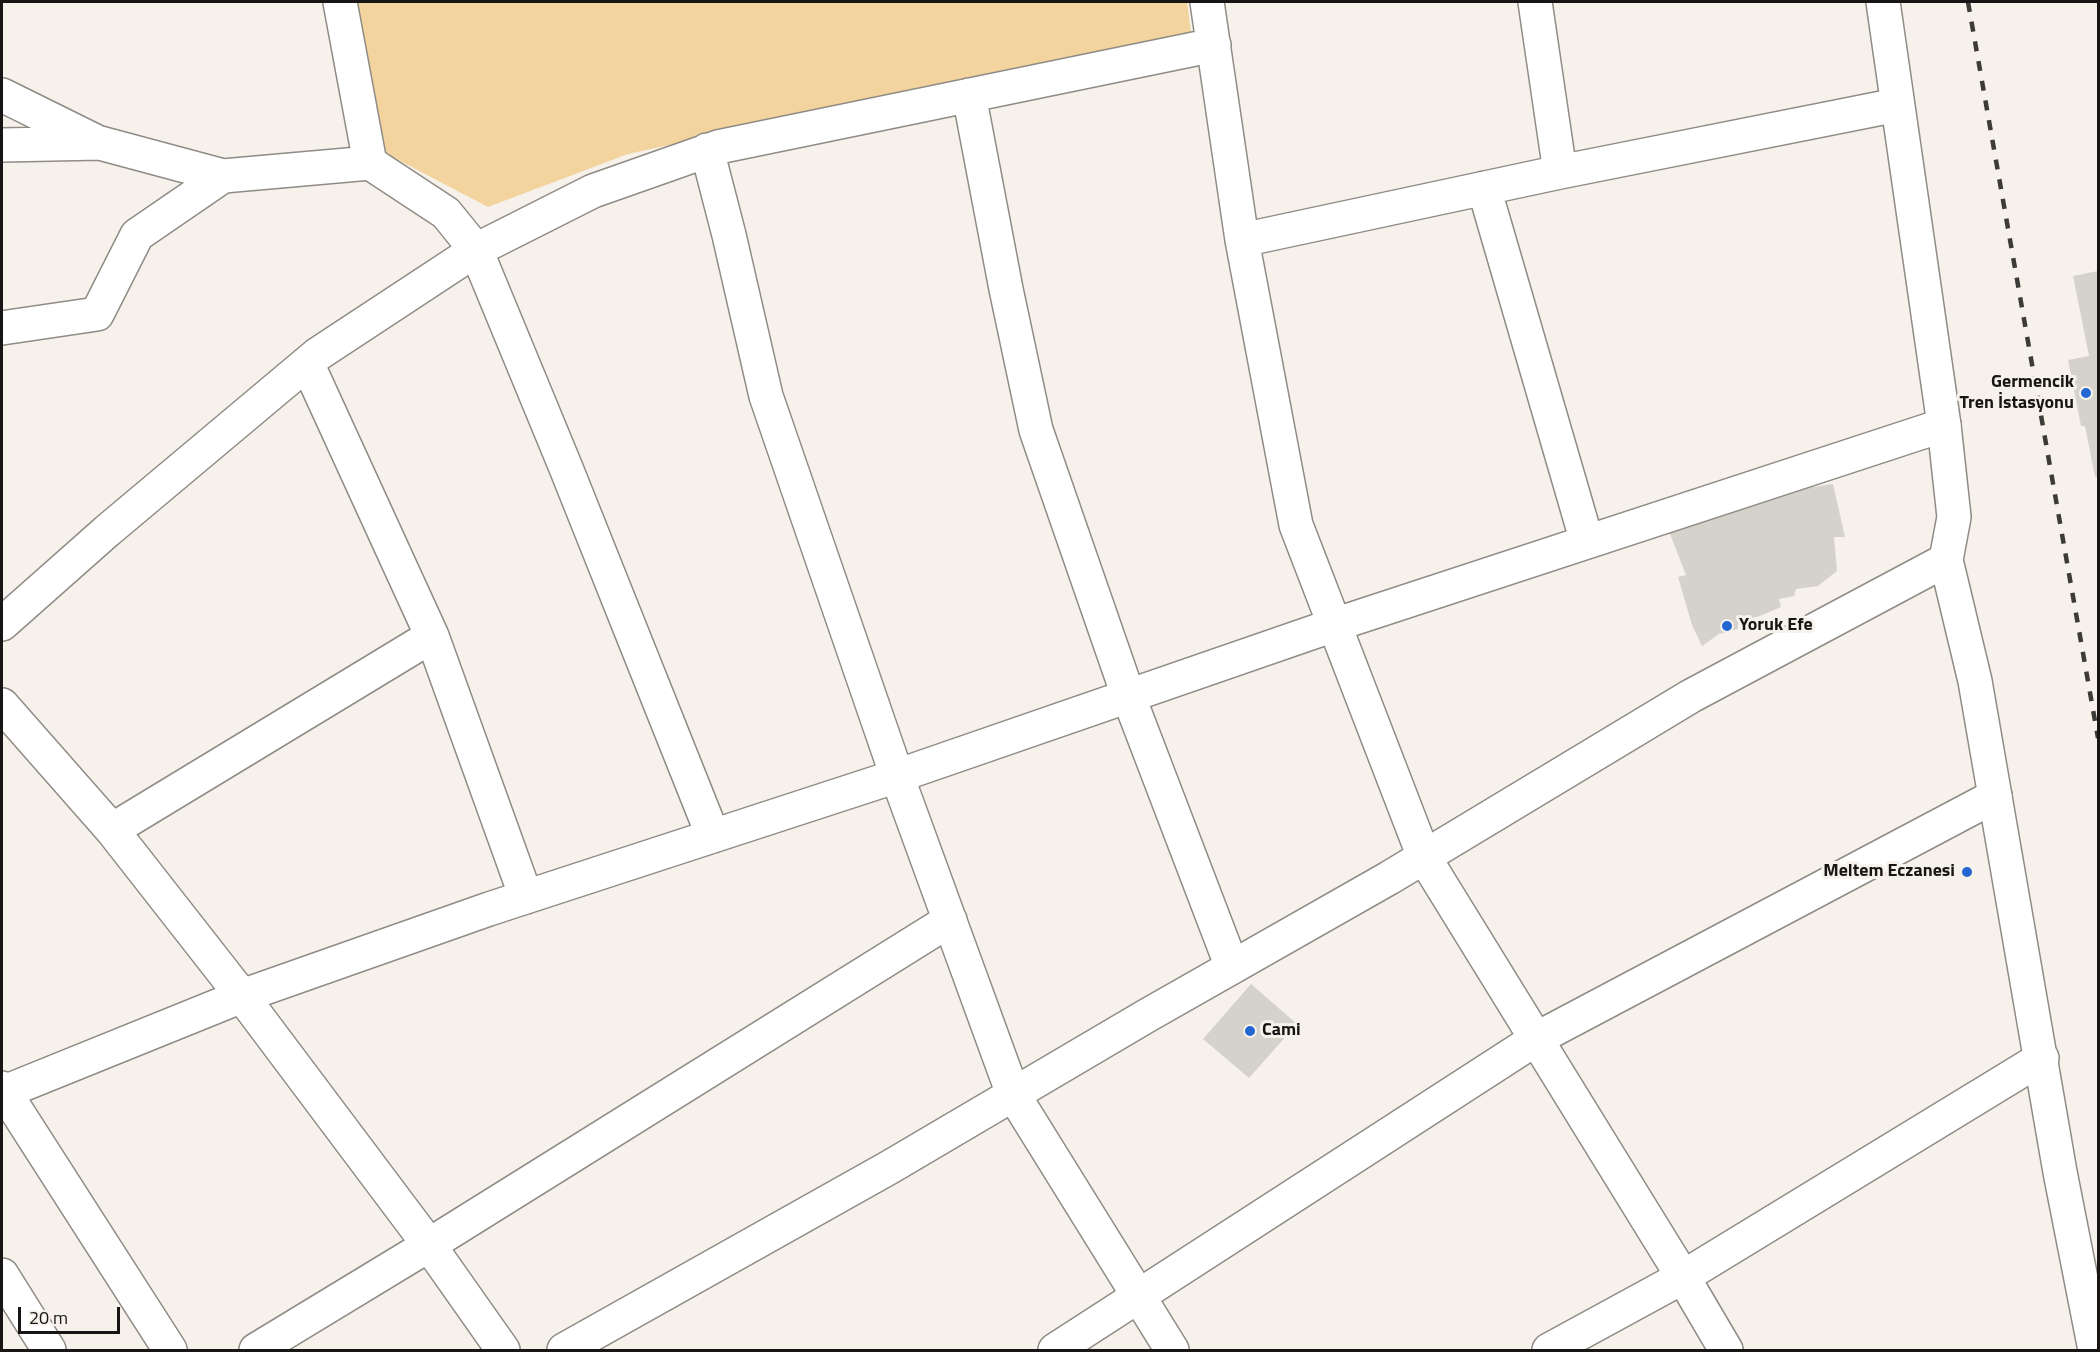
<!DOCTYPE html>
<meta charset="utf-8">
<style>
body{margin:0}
#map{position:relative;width:2100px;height:1352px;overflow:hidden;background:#f6f2eb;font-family:"Titillium Web",sans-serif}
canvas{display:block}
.frame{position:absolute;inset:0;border:3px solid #171614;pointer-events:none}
.scale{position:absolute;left:18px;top:1307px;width:102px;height:27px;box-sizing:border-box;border:3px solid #171614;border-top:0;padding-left:8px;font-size:18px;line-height:21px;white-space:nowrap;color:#171614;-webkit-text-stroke:4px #f6f2eb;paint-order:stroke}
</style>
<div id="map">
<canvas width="2100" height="1352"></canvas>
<div class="frame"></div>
<div class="scale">20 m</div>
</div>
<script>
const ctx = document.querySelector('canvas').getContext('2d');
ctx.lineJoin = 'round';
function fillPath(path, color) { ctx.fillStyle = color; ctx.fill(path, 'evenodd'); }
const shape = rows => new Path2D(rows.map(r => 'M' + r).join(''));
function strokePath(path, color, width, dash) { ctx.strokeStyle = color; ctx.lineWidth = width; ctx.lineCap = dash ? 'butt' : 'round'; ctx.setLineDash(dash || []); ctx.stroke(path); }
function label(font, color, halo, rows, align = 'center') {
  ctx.font = font + ' "Titillium Web",sans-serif'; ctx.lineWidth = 6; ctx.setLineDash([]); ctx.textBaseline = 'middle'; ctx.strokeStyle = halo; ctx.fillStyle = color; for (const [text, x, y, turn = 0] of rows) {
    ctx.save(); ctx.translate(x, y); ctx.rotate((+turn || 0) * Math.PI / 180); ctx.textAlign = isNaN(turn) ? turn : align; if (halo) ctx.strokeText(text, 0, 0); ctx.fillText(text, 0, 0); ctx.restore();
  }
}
const green = shape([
 [356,2,1187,2,1191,32,628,154,488,207,385,153]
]);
const building = shape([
 [2098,271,2098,477,2095,477,2085,426,2081,426,2068,360,2089,356,2073,276],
 [1833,484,1845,537,1834,537,1837,571,1818,586,1796,589,1794,596,1779,599,1781,607,1760,616,1738,621,1738,629,1719,634,1702,646,1692,625,1678,577,1686,575,1668,529,1781,492],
 [1251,984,1297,1024,1249,1078,1203,1039]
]);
const street = shape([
 [340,2,370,163,446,213,476,250,566,468,713,836],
 [1207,2,1242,240,1296,525,1424,857,1683,1277,2042,1058],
 [1535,2,1560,172],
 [2,95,95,141],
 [969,95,1006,289,1036,430,1128,695,1232,967],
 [2,145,100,143,223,176],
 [707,150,729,235,766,396,897,776,1013,1094,1172,1350],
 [1484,188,1587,542],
 [1242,240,1560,172,1897,105],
 [2,328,97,314,137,235,223,176,370,163],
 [307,363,432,636,526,897],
 [2,624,107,531,318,354,476,250,593,191,718,147,1214,45],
 [2,705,112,830,242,996,429,1245,503,1350],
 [112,830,432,636],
 [2,1088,170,1350],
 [2,1093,242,996,489,909,897,776,1334,625,1944,425],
 [2,1275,49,1350],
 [256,1350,429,1245,950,920],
 [1055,1350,1536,1039,1995,796],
 [1549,1350,1683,1277,1726,1350]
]);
const secondary = shape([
 [1946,560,1975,681,2060,1172,2095,1350],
 [564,1350,890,1167,1148,1015,1389,878,1691,696,1946,560,1954,517,1944,425,1883,2]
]);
const rail = shape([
 [1968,2,2098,738]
]);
const markers = [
 [2086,393,6,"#2366d2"],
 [1727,626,6,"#2366d2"],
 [1967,872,6,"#2366d2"],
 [1250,1031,6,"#2366d2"]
];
const poiNames = [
 ["Germencik",2074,383],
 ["Tren İstasyonu",2074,404],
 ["Yoruk Efe",1739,626,"left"],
 ["Meltem Eczanesi",1955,872],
 ["Cami",1262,1031,"left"]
];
fillPath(green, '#f3d49f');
fillPath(building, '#d5d1cb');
strokePath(street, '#8f8b85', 36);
strokePath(secondary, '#8f8b85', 36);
strokePath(street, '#fff', 33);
strokePath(secondary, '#fff', 33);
strokePath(rail, '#3c3b38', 4.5, [10, 10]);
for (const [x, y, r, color] of markers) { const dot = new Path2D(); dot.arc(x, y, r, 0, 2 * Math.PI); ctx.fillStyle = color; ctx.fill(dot); strokePath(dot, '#f6f2eb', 2); }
label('bold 18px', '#171614', '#f6f2eb', poiNames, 'right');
</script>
